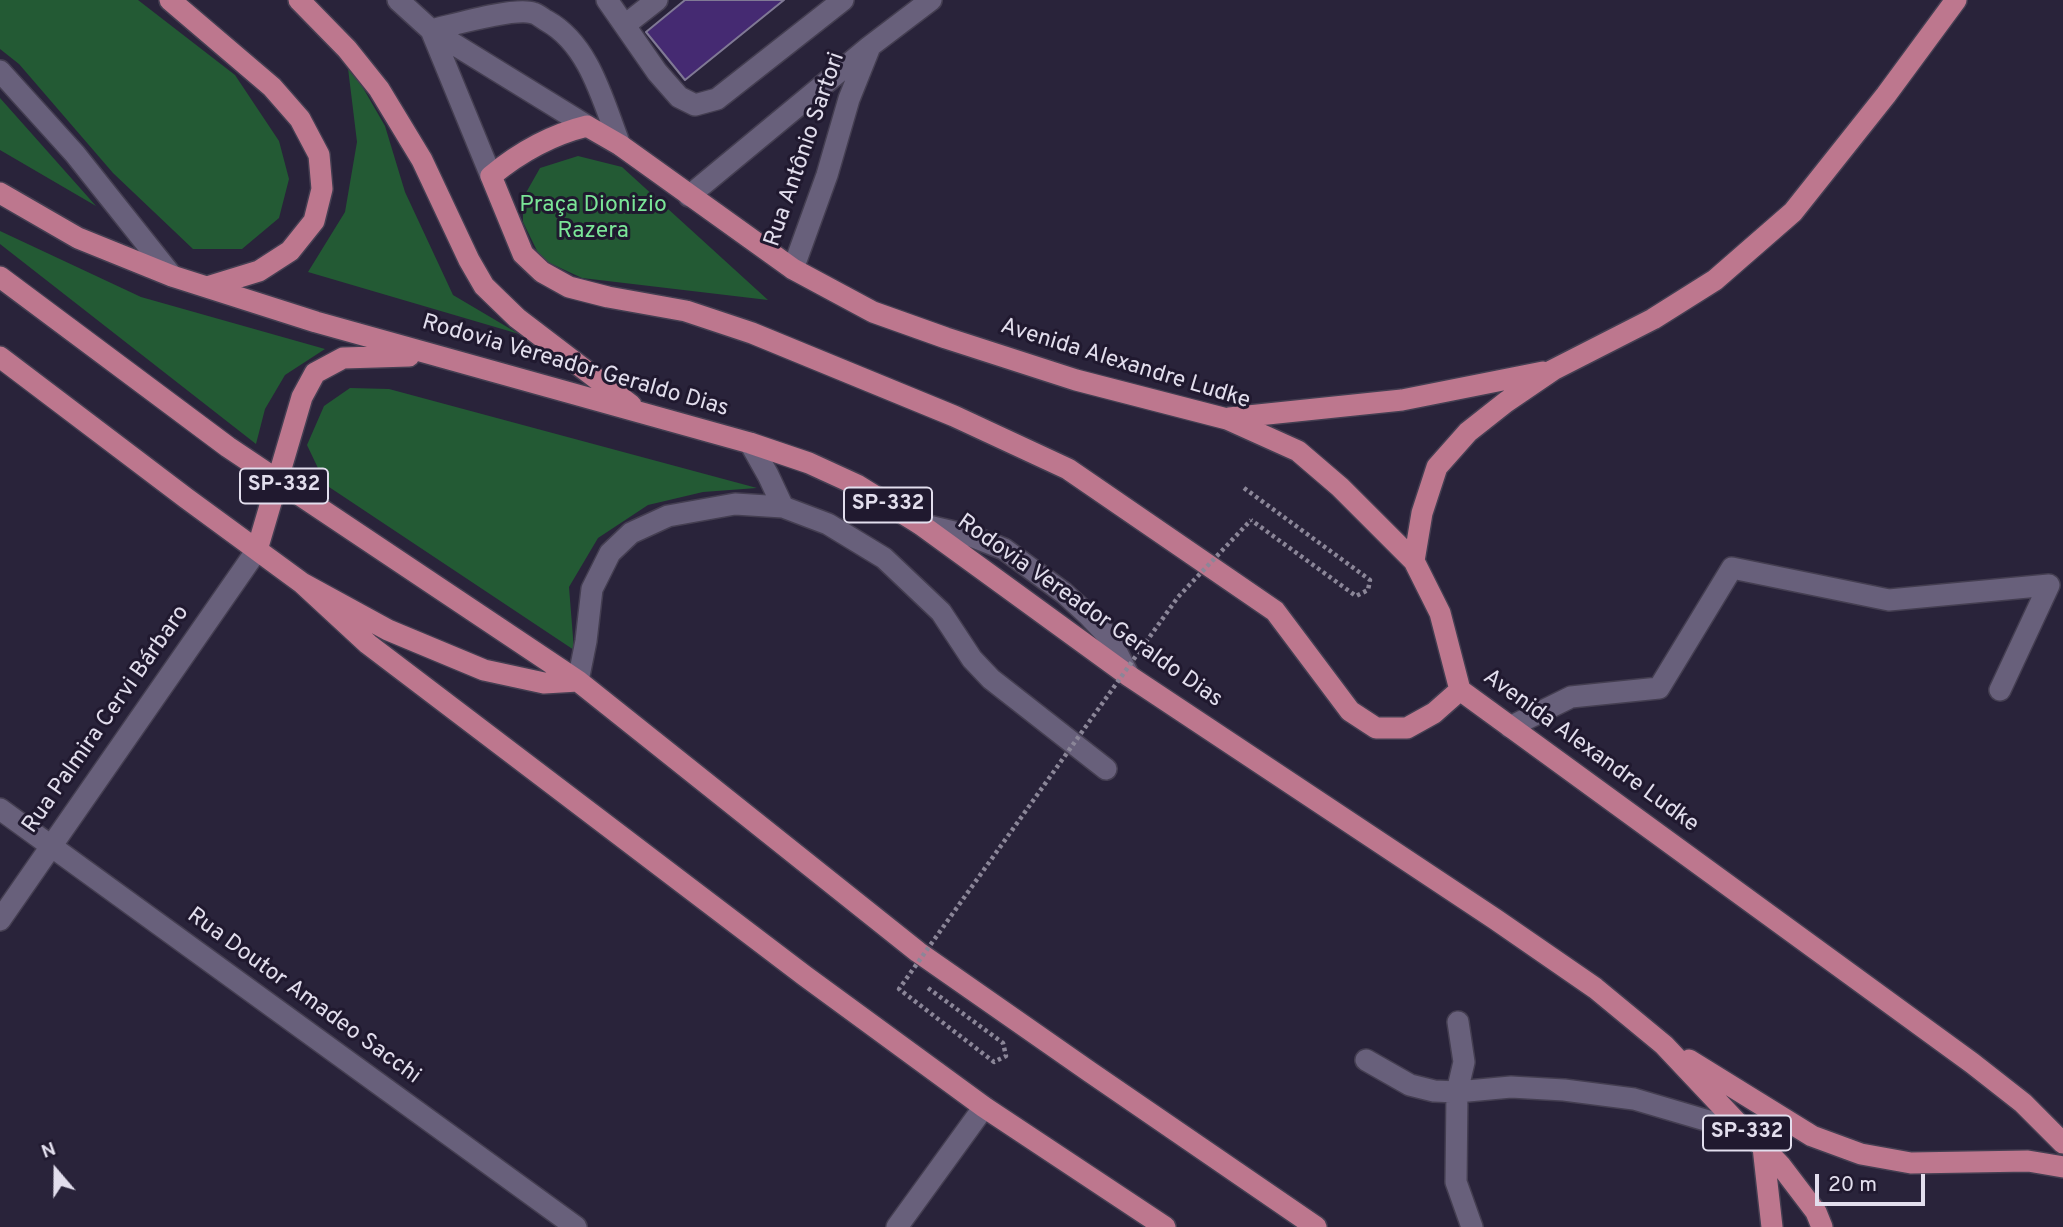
<!DOCTYPE html>
<html>
<head>
<meta charset="utf-8">
<style>
  body { margin:0 }
  #map { position:relative; width:2063px; height:1227px; overflow:hidden; background:#29233a; font-family:Overpass,sans-serif }
  canvas { display:block }
  .north { position:absolute; left:21px; top:1136px; width:70px; height:70px; -webkit-text-stroke:5px #20192f; paint-order:stroke; rotate:340deg; font-size:19px; font-weight:700; line-height:28px; text-align:center; color:#e2deed }
  .north::after { content:''; display:block; margin:auto; width:24px; height:32px; background:#e2deed; clip-path:polygon(50% 0,100% 100%,50% 72%,0 100%) }
  .scale { position:absolute; left:1815px; top:1174px; width:110px; height:32px; box-sizing:border-box; border:4px solid #e2deed; border-top:0; padding-left:9px; font-size:21px; line-height:24px; white-space:nowrap; color:#e2deed; -webkit-text-stroke:5px #20192f; paint-order:stroke }
</style>
</head>
<body>
<div id="map">
<canvas width="2063" height="1227"></canvas>
<div class="north">N</div>
<div class="scale">20 m</div>
</div>
<script>
const ctx = document.querySelector('canvas').getContext('2d');
ctx.lineJoin = 'round';
function paint(path, color) {
  ctx.fillStyle = color;
  ctx.fill(path, 'evenodd');
}
function strokePath(path, color, width, dash) {
  ctx.strokeStyle = color;
  ctx.lineWidth = width;
  ctx.lineCap = dash ? 'butt' : 'round';
  ctx.setLineDash(dash || []);
  ctx.stroke(path);
}
function drawText(font, color, halo, rows, align = 'center') {
  ctx.font = font + ' Overpass,sans-serif';
  ctx.lineWidth = 6;
  ctx.setLineDash([]);
  ctx.textBaseline = 'middle';
  ctx.strokeStyle = halo;
  ctx.fillStyle = color;
  for (const [text, x, y, turn = 0] of rows) {
    ctx.save();
    ctx.translate(x, y);
    ctx.rotate((+turn || 0) * Math.PI / 180);
    ctx.textAlign = isNaN(turn) ? turn : align;
    if (halo) ctx.strokeText(text, 0, 0);
    ctx.fillText(text, 0, 0);
    ctx.restore();
  }
}
paint(new Path2D(`
  M0,0H138L235,75L279,141L289,179L279,218L242,249H193L113,173L19,64L0,49Z
  M347,60L385,126L405,192L453,295L519,334L308,272L345,212L357,142Z
  M0,98L96,206L0,150Z
  M578,156L622,167L768,300L582,278L541,259L523,222V198L540,168Z
  M0,231L141,297L325,349L285,375L265,409L256,444L0,244Z
  M350,388L389,389L757,488L703,492L648,505L598,538L569,587L574,650L326,485L307,445L324,406Z`), '#235a34');
const building = new Path2D(`
  M685,0H784L685,80L646,32Z`);
paint(building, '#452a72');
strokePath(building, '#807995', 2);
const minor = new Path2D(`
  M398,0L431,30L587,126
  M607,0L657,72L679,97L695,105L717,99L843,0
  M625,25L657,0
  M431,30C453,25 514,7 533,13C538,14 543,19 547,21C590,45 603,102 620,145
  M431,30L491,176
  M0,71L75,154L172,276
  M689,196L869,47L931,0
  M793,269L827,175L849,99L869,49
  M750,443L768,475L783,507
  M920,524L971,536L1004,549L1064,593L1088,615L1109,637L1129,676
  M578,681L586,641L592,589L610,553L631,533L668,516L735,504L783,507L828,524L884,558L941,612L972,659L991,679L1106,769
  M2000,690L2049,585
  M1510,727L1571,697L1659,688L1732,568L1889,600L2049,585
  M0,809L576,1227
  M0,920L257,550
  M1458,1022L1464,1062L1457,1092L1456,1182L1472,1227
  M1366,1060L1410,1085L1434,1091L1457,1092L1511,1087L1564,1090L1634,1099L1746,1132
  M897,1227L984,1107`);
const major = new Path2D(`
  M170,0L272,87L300,119L319,155L322,189L314,221L290,251L259,271L207,287
  M299,0L347,49L379,89L422,160L469,260L484,286L517,318L631,405
  M0,193L78,238L172,276L316,322L750,443L809,463L857,485L920,524L1129,676L1495,919L1595,988L1664,1045L1746,1132L1763,1147L1781,1166L1816,1212L1822,1227
  M0,277L228,447L578,681L918,952L1090,1072L1316,1227
  M0,357L186,498L302,583L388,630L484,670L544,683L578,681
  M1229,418L1402,400L1543,372
  M257,550L302,397L315,373L343,358L409,356
  M1414,561L1422,513L1437,467L1468,432L1506,402L1553,370L1653,319L1715,280L1793,212L1886,95L1956,0
  M302,583L368,644L805,976L984,1107L1165,1227
  M1460,690L1434,713L1407,728H1376L1350,711L1275,611L1068,469L954,416L752,333L686,311L608,297L569,287L542,272L523,254L491,176C520,152 550,135 587,126L620,145L793,269L873,312L946,338L1076,380L1227,419L1298,451L1340,487L1414,561L1440,613L1460,690L1972,1063L2023,1103L2063,1143
  M1689,1060L1812,1136L1861,1154L1911,1163L2028,1161L2063,1167
  M1763,1147L1772,1227`);
strokePath(minor, '#443e51', 24);
strokePath(major, '#443e51', 24);
strokePath(new Path2D(`
  M1244,488L1370,580L1368,590L1356,596L1251,520`), '#8b8698', 4.5, [3.5, 3.5]);
strokePath(minor, '#68607b', 21);
strokePath(major, '#bd778e', 21);
strokePath(new Path2D(`
  M928,988L1003,1043L1006,1056L994,1062L899,989L1178,597L1251,520`), '#8b8698', 4.5, [3.5, 3.5]);
for (const [x, y, w] of [
  [284,486,88],
  [888,505,88],
  [1747,1133,88]
]) {
  const box = new Path2D();
  box.roundRect(x - w / 2, y - 17.5, w, 35, 5);
  ctx.fillStyle = '#20192f';
  ctx.fill(box);
  strokePath(box, '#e2deed', 2);
}
drawText('bold 21px', '#e2deed', null, [
  ["SP-332",284,486],
  ["SP-332",888,505],
  ["SP-332",1747,1133]
]);
drawText('23px', '#e2deed', '#20192f', [
  ["Rua Antônio Sartori",806,150,-71],
  ["Avenida Alexandre Ludke",1125,365,17],
  ["Rodovia Vereador Geraldo Dias",575,367,16],
  ["Rodovia Vereador Geraldo Dias",1089,612,35],
  ["Rua Palmira Cervi Bárbaro",107,720,-55],
  ["Avenida Alexandre Ludke",1590,752,36],
  ["Rua Doutor Amadeo Sacchi",303,997,36]
]);
drawText('23px', '#7ae597', '#20192f', [
  ["Praça Dionizio",593,206],
  ["Razera",593,232]
]);
</script>
</body>
</html>
